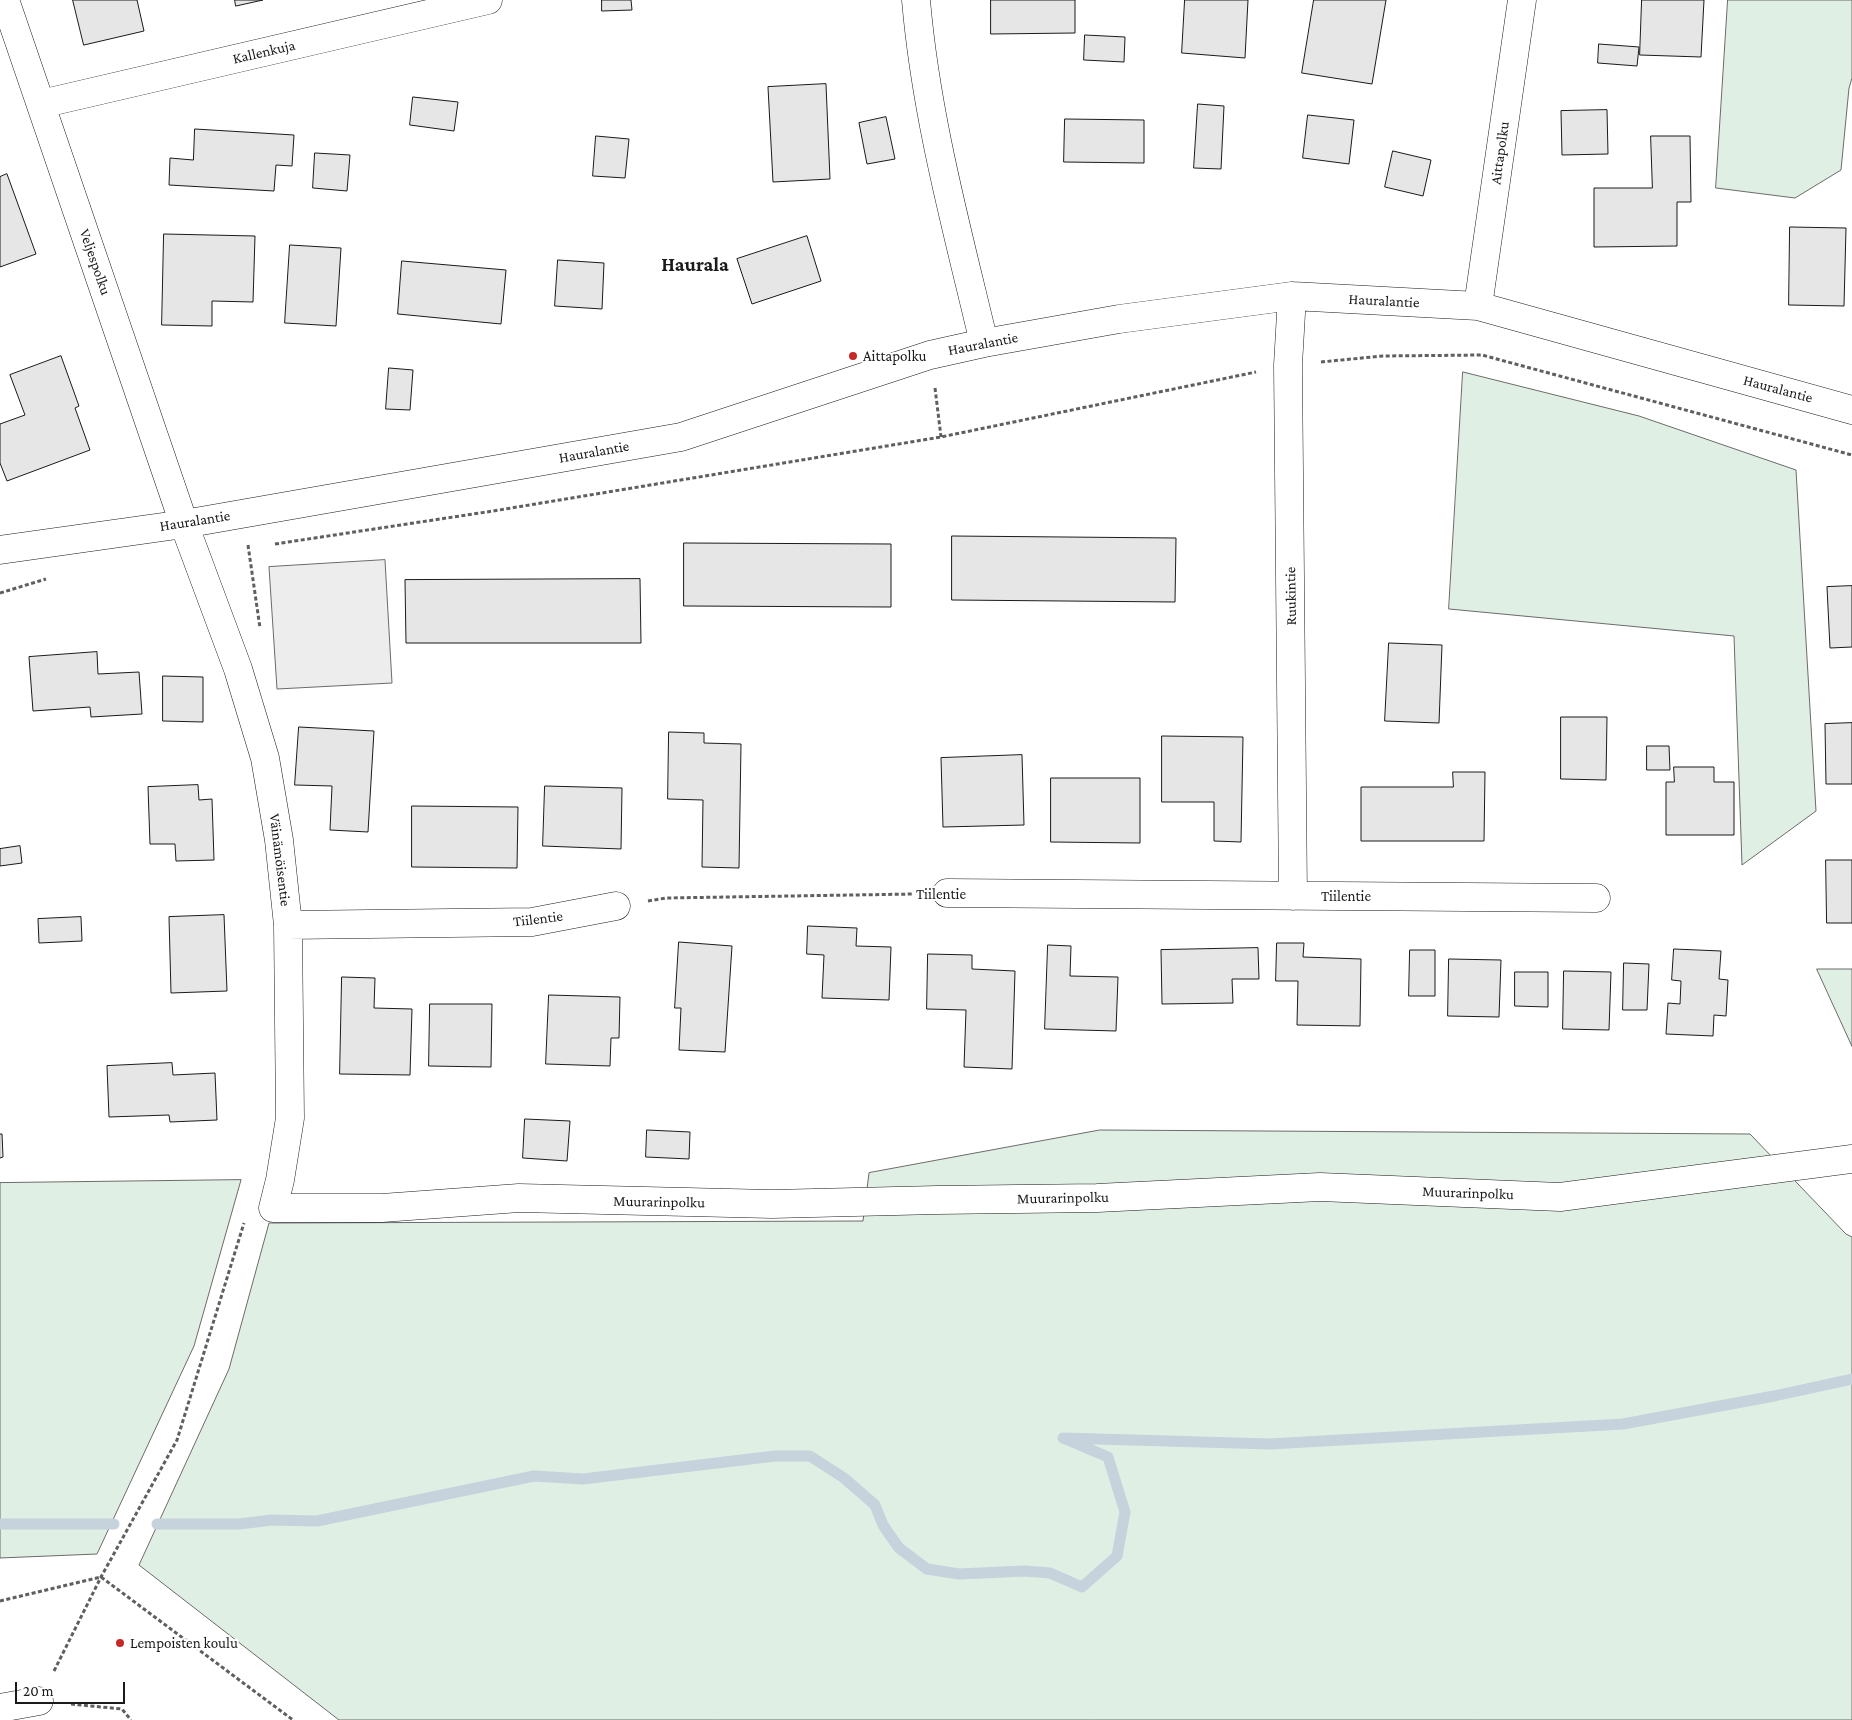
<!DOCTYPE html>
<html>
<head>
<meta charset="utf-8">
<style>
  body { margin:0 }
  #map { position:relative; width:1852px; height:1720px; overflow:hidden; background:#fff; font-family:"Crimson Pro",serif }
  canvas { display:block }
  .scale { position:absolute; left:15px; top:1682px; width:110px; height:22px; box-sizing:border-box; border:2px solid #1a1a1a; border-top:0; padding-left:6px; font-size:15px; line-height:18px; white-space:nowrap; color:#1a1a1a; -webkit-text-stroke:4px #fff; paint-order:stroke }
</style>
</head>
<body>
<div id="map">
<canvas width="1852" height="1720"></canvas>
<div class="scale">20 m</div>
</div>
<script>
const ctx = document.querySelector('canvas').getContext('2d');
ctx.lineJoin = 'round';
function paint(path, color) {
  ctx.fillStyle = color;
  ctx.fill(path, 'evenodd');
}
function strokePath(path, color, width, dash) {
  ctx.strokeStyle = color;
  ctx.lineWidth = width;
  ctx.lineCap = dash ? 'butt' : 'round';
  ctx.setLineDash(dash || []);
  ctx.stroke(path);
}
function drawText(font, color, halo, rows, align = 'center') {
  ctx.font = font + ' "Crimson Pro",serif';
  ctx.lineWidth = 4;
  ctx.setLineDash([]);
  ctx.textBaseline = 'middle';
  ctx.strokeStyle = halo;
  ctx.fillStyle = color;
  for (const [text, x, y, turn = 0] of rows) {
    ctx.save();
    ctx.translate(x, y);
    ctx.rotate((+turn || 0) * Math.PI / 180);
    ctx.textAlign = isNaN(turn) ? turn : align;
    if (halo) ctx.strokeText(text, 0, 0);
    ctx.fillText(text, 0, 0);
    ctx.restore();
  }
}
const green = new Path2D(`
  M1728,0H1852V78L1849,88L1841,170L1795,198L1716,188Z
  M1463,372L1639,416L1796,470L1816,811L1742,865L1734,636L1449,609Z
  M1817,969H1852V1046Z
  M1100,1130L1750,1134L1846,1234L1852,1237V1720H339L139,1565L229,1369L269,1223L863,1221L869,1173Z
  M241,1180L194,1346L97,1554L0,1558V1183Z`);
paint(green, '#e0efe3');
strokePath(green, '#6a6a6a', 1);
const parking = new Path2D(`
  M385,560L392,683L277,689L269,567Z`);
paint(parking, '#ededed');
strokePath(parking, '#6a6a6a', 1);
strokePath(new Path2D(`
  M0,1524H114
  M157,1524H239L272,1520L317,1521L534,1476L583,1479L775,1456H810L844,1478L875,1505L883,1525L899,1548L927,1569L959,1574L1025,1571L1050,1573L1082,1587L1117,1556L1125,1512L1108,1457L1063,1438L1270,1444L1623,1424L1774,1396L1852,1379`), '#c6d2dc', 11);
const building = new Path2D(`
  M73,0H137L144,31L84,45Z
  M235,0H263L236,6Z
  M602,0H631L632,10L602,11Z
  M991,0H1075V33L991,34Z
  M1185,0H1248L1245,58L1182,53Z
  M1314,0H1386L1372,84L1302,73Z
  M1642,0H1704L1701,57L1640,55Z
  M1085,35L1125,37L1124,62L1084,60Z
  M1599,44L1639,47L1637,66L1598,63Z
  M826,84L830,179L773,182L768,87Z
  M413,97L458,102L454,131L410,125Z
  M1198,104L1224,106L1221,169L1194,168Z
  M1607,110L1608,154L1562,155L1561,111Z
  M1308,115L1354,120L1349,164L1303,158Z
  M886,117L895,159L867,164L859,123Z
  M1065,119L1144,120V163L1064,162Z
  M195,129L294,135L292,166L276,165L274,191L169,185L170,158L193,160Z
  M596,136L629,139L625,178L593,176Z
  M1651,136H1690L1691,202H1677V246L1594,247V188H1652Z
  M1393,151L1431,160L1423,196L1385,187Z
  M315,153L350,155L347,191L313,188Z
  M7,174L36,254L0,267V177Z
  M1790,227L1846,228L1844,306L1789,305Z
  M164,234L255,236L253,302L212,301V326L162,325Z
  M807,236L821,281L752,304L737,259Z
  M290,245L341,248L336,326L285,323Z
  M558,260L604,263L602,309L555,306Z
  M402,261L506,270L501,324L398,314Z
  M61,356L79,406L75,408L90,450L7,481L0,463V424L25,415L10,375Z
  M389,368L413,370L410,410L386,409Z
  M952,536L1176,538L1175,602L952,600Z
  M684,543L891,544V607L684,606Z
  M640,579L641,643H406L405,580Z
  M1852,586V647L1830,648L1827,587Z
  M1389,643L1442,645L1439,723L1385,721Z
  M97,652L98,674L139,672L142,714L91,717L90,707L33,711L29,657Z
  M163,676L203,677V722L163,721Z
  M1561,717H1607L1606,780L1561,779Z
  M1852,723V784H1826L1825,724Z
  M299,727L374,731L368,832L330,830L332,786L295,785Z
  M669,732L704,733V743L741,744L739,868L702,867L703,800L668,799Z
  M1162,736L1243,737L1241,842L1214,841V802H1162Z
  M1647,746H1669L1670,770H1647Z
  M1022,755L1024,825L943,827L941,758Z
  M1674,767H1714V782H1734V835H1666V782H1674Z
  M1453,772H1485L1484,841H1361V787H1453Z
  M1051,778H1140V843L1051,842Z
  M198,785L199,800L212,799L214,860L176,861L175,844H150L148,787Z
  M545,786L622,788L621,849L543,846Z
  M412,806L518,807L517,868L412,867Z
  M20,846L22,863L0,866V849Z
  M1826,860H1852V923H1827Z
  M224,915L227,991L171,993L169,917Z
  M81,917L82,941L39,943L38,919Z
  M808,926L857,928L856,946L891,947L889,1000L822,998L824,955L807,954Z
  M679,942L732,946L725,1052L679,1050L681,1008H675Z
  M1277,943H1304L1303,957L1361,959L1360,1026L1297,1025L1298,981H1276Z
  M1048,945L1071,946L1070,976L1118,977L1116,1031L1045,1029Z
  M1258,948L1259,979H1232L1233,1003L1162,1004L1161,950Z
  M1674,949L1721,951L1719,979L1728,980L1726,1016L1714,1015L1713,1036L1666,1034L1668,1003L1680,1004L1681,981L1672,980Z
  M1410,950H1435V996H1409Z
  M928,954L972,955V969L1015,971L1012,1069L964,1067L966,1010L927,1009Z
  M1449,959L1501,960L1499,1017L1448,1016Z
  M1624,963L1649,964L1647,1010H1623Z
  M1564,971L1611,972L1609,1030L1563,1029Z
  M1515,972H1548V1007L1515,1006Z
  M342,977L375,978L374,1008L412,1009L410,1075L340,1074Z
  M549,995L620,997L619,1038H611L610,1066L546,1064Z
  M430,1004H492L491,1067L429,1066Z
  M172,1063L173,1075L215,1073L217,1120L170,1122L169,1115L109,1117L107,1066Z
  M525,1119L570,1121L567,1161L523,1158Z
  M647,1130L690,1132L689,1159L646,1157Z
  M0,1134H2L3,1157L0,1158Z`);
paint(building, '#e6e6e6');
strokePath(building, '#1a1a1a', 1);
const minor = new Path2D(`
  M5,0L184,524L238,669L265,758L279,840L288,925L290,1118L280,1180L273,1208H382L519,1198L772,1204L937,1200L1097,1198L1320,1187L1560,1197L1852,1159
  M916,0C926,117 957,229 984,343
  M41,104L488,0
  M1292,296L1288,365L1293,896
  M1478,306L1522,0
  M0,550L184,524L681,437L930,355L984,343L1119,319L1292,296L1478,306L1852,410
  M947,893L1596,898
  M288,925L532,922L616,906
  M0,1708L39,1701`);
strokePath(minor, '#1a1a1a', 29);
strokePath(new Path2D(`
  M1321,362L1383,356L1482,355L1852,455
  M935,388L941,437
  M275,544L493,511L941,437L1256,372
  M248,545L260,628
  M0,593L46,579
  M648,901L666,898L914,894
  M0,1601L101,1577L293,1720
  M54,1671L101,1577L177,1440L244,1223
  M71,1704L122,1709L131,1720`), '#5f5f5f', 3, [4, 2.5]);
strokePath(minor, '#fff', 28);
for (const [x, y, r, color] of [
  [853,356,5,"#c62828"],
  [120,1643,5,"#c62828"]
]) {
  const dot = new Path2D();
  dot.arc(x, y, r, 0, 2 * Math.PI);
  ctx.fillStyle = color;
  ctx.fill(dot);
  strokePath(dot, '#fff', 2);
}
drawText('15px', '#1a1a1a', '#fff', [
  ["Kallenkuja",264,52,-13],
  ["Aittapolku",1500,153,-82],
  ["Veljespolku",95,262,71],
  ["Hauralantie",1384,301,3],
  ["Hauralantie",983,344,-11],
  ["Hauralantie",1778,389,15],
  ["Hauralantie",594,452,-10],
  ["Hauralantie",195,521,-9],
  ["Ruukintie",1291,596,-91],
  ["Väinämöisentie",280,860,83],
  ["Tiilentie",941,894],
  ["Tiilentie",1346,896],
  ["Tiilentie",538,919,-7],
  ["Muurarinpolku",1468,1193,2],
  ["Muurarinpolku",1063,1198,-1],
  ["Muurarinpolku",659,1202,1]
]);
drawText('15px', '#1a1a1a', '#fff', [
  ["Aittapolku",863,356],
  ["Lempoisten koulu",130,1643]
], 'left');
drawText('bold 20px', '#1a1a1a', '#fff', [
  ["Haurala",695,265]
]);
</script>
</body>
</html>
